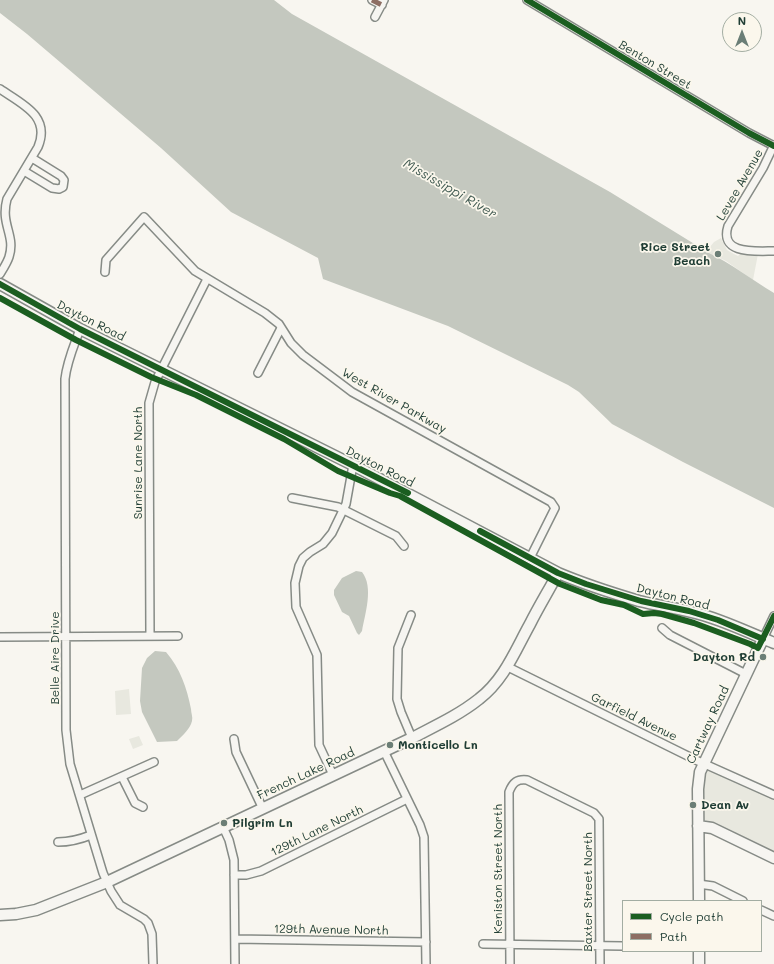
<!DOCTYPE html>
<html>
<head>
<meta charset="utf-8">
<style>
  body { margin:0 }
  #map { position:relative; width:774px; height:964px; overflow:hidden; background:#f8f6f0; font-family:Mali,sans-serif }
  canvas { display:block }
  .legend { position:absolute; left:622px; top:900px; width:140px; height:52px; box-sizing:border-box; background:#fbf7ec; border:1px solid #a3ada2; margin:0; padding:5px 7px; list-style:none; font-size:12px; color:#1f3d34 }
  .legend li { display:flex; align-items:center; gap:8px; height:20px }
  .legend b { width:20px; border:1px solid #a3ada2 }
  .north { position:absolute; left:722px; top:12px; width:40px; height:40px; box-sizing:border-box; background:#fbf7ec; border:1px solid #a3ada2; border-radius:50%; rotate:0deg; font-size:11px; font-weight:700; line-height:16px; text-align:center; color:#1f3d34 }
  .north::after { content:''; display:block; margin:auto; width:14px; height:18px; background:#6b7e76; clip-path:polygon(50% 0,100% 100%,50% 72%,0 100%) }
</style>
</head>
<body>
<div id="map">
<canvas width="774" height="964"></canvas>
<ul class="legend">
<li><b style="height:5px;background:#1b5e20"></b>Cycle path</li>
<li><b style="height:5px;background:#8d6e63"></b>Path</li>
</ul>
<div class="north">N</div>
</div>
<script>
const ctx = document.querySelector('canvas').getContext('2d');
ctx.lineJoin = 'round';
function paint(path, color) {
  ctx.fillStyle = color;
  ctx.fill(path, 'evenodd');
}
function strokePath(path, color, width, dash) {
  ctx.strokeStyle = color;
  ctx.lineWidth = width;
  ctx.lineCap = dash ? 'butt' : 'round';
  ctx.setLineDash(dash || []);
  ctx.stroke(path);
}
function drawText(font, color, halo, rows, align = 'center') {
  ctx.font = font + ' Mali,sans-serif';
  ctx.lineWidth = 3.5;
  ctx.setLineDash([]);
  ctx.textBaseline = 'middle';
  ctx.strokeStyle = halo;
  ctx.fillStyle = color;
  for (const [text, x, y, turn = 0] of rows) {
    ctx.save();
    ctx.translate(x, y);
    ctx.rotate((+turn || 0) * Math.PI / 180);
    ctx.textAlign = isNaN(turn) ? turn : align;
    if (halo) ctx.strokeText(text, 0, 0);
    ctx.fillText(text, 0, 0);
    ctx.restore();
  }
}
paint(new Path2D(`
  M721,238L727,250L734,254L738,256L740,254H758L753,280L726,261L707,252L709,248L714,242Z
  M129,689L131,714L116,715L115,691Z
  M139,736L143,745L133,749L129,739Z
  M708,769H712L774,799V853L703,820L702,817L703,783L705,771Z`), '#e8e8df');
paint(new Path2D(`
  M0,0H274L292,14L610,192L709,253C732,264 752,280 774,293V508L683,462L612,424L579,392L568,385L448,326L323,279L318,258L231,212L161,148L27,34L0,13Z
  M356,571L362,572C374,587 365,614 362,631L359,635L357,633L349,616L342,612L334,595V590L342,578Z
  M155,651L166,652C180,668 187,688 191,709C191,713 193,717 192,721C190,729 183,735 177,741L157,742L142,712L140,701L142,668L147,658Z`), '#c4c8bf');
const street = new Path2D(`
  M372,0L382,5
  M527,0L749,133L774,146
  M375,17L384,0
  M0,89C22,104 51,116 38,147L7,199C0,225 16,235 9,257C7,263 3,269 0,274
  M774,145L763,168L728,226C719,255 756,251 774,251
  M24,171L52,188L59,189L63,187L64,180L61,176L32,158
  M105,272L106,260L144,217L195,271L265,313L279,324L291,343L303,355L352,392L551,502L555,508L530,558
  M80,329C74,346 67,361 65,379L66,730L70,764L103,873L111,891L120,905L144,919L148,923L152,934L153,964
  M258,373L281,328
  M292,498L338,507L396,536L404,546
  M411,615L398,648L397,699L401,712L412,738
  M662,628L670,635L746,674
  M150,636L149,403L155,382L207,279
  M0,637L178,636
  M763,639L774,616
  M508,667L698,761L774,795
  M234,739L236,752L263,809
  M384,751L420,825L424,837L426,964
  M333,775L319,745L317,655L296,607L295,583L299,566L303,558L310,552L323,544L332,533L346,504L353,465
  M122,777L135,803L143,807
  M80,795L154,762
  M223,827L229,840L234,860L235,964
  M58,842C69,842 81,839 91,835
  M234,875H246L261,871L407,799
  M698,884L713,886L743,901
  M761,910L774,916
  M235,939L426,942
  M483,944L623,946
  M510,964L509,792C513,782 517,779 527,780L594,813L599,819L600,964`);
const secondary = new Path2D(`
  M0,284L80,329L353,465L558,573C584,584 612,593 639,601C660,606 682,609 703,615C727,622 750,633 774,643
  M698,826L712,828L774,858
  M699,901L698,789L700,772L763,639
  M0,915L16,914L36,910L107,882L412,738C435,726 459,715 479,699C504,680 515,651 530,624C539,606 549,590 558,573
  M699,951V964`);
strokePath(street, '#868b86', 10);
strokePath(secondary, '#868b86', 13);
strokePath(street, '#f6f5f1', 7);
strokePath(secondary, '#f6f5f1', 10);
strokePath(new Path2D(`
  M372,0L382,5`), '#8d6e63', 5, [10, 5]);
strokePath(new Path2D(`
  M527,0L749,133L774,146
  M0,284L80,329L408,493
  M0,298L76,340L151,377L196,395L284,439L338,471L390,493L400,496L560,584L601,600L624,605L643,614L654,613L662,614L694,623L750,644L758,648L774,616
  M480,531L558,573L586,584L641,601L689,611L718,620L763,639`), '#1b5e20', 6);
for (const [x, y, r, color] of [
  [718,254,4,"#6b7e76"],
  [763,657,4,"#6b7e76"],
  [390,745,4,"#6b7e76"],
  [693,805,4,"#6b7e76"],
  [224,823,4,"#6b7e76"]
]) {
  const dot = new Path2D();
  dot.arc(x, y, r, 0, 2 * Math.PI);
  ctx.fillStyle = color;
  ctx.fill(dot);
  strokePath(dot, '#fbf7ec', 1.5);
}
drawText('12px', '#1f3d34', '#fbf7ec', [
  ["Benton Street",655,65,31],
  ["Levee Avenue",740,185,-60],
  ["Dayton Road",91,321,27],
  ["West River Parkway",394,401,30],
  ["Sunrise Lane North",138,463,-90],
  ["Dayton Road",380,467,27],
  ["Dayton Road",673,597,14],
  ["Belle Aire Drive",55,658,-90],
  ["Garfield Avenue",634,717,26],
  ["Cartway Road",708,725,-65],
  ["French Lake Road",306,774,-25],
  ["129th Lane North",317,831,-26],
  ["Keniston Street North",498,869,-90],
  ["Baxter Street North",588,892,-90],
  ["129th Avenue North",331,930,1]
]);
drawText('bold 12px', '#1f3d34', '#fbf7ec', [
  ["Rice Street",710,247,"right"],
  ["Beach",710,261,"right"],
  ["Dayton Rd",755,657,"right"],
  ["Monticello Ln",398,745],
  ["Dean Av",701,805],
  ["Pilgrim Ln",232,823]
], 'left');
drawText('italic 13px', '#425b52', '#fbf7ec', [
  ["Mississippi River",450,189,30]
]);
</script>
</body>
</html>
